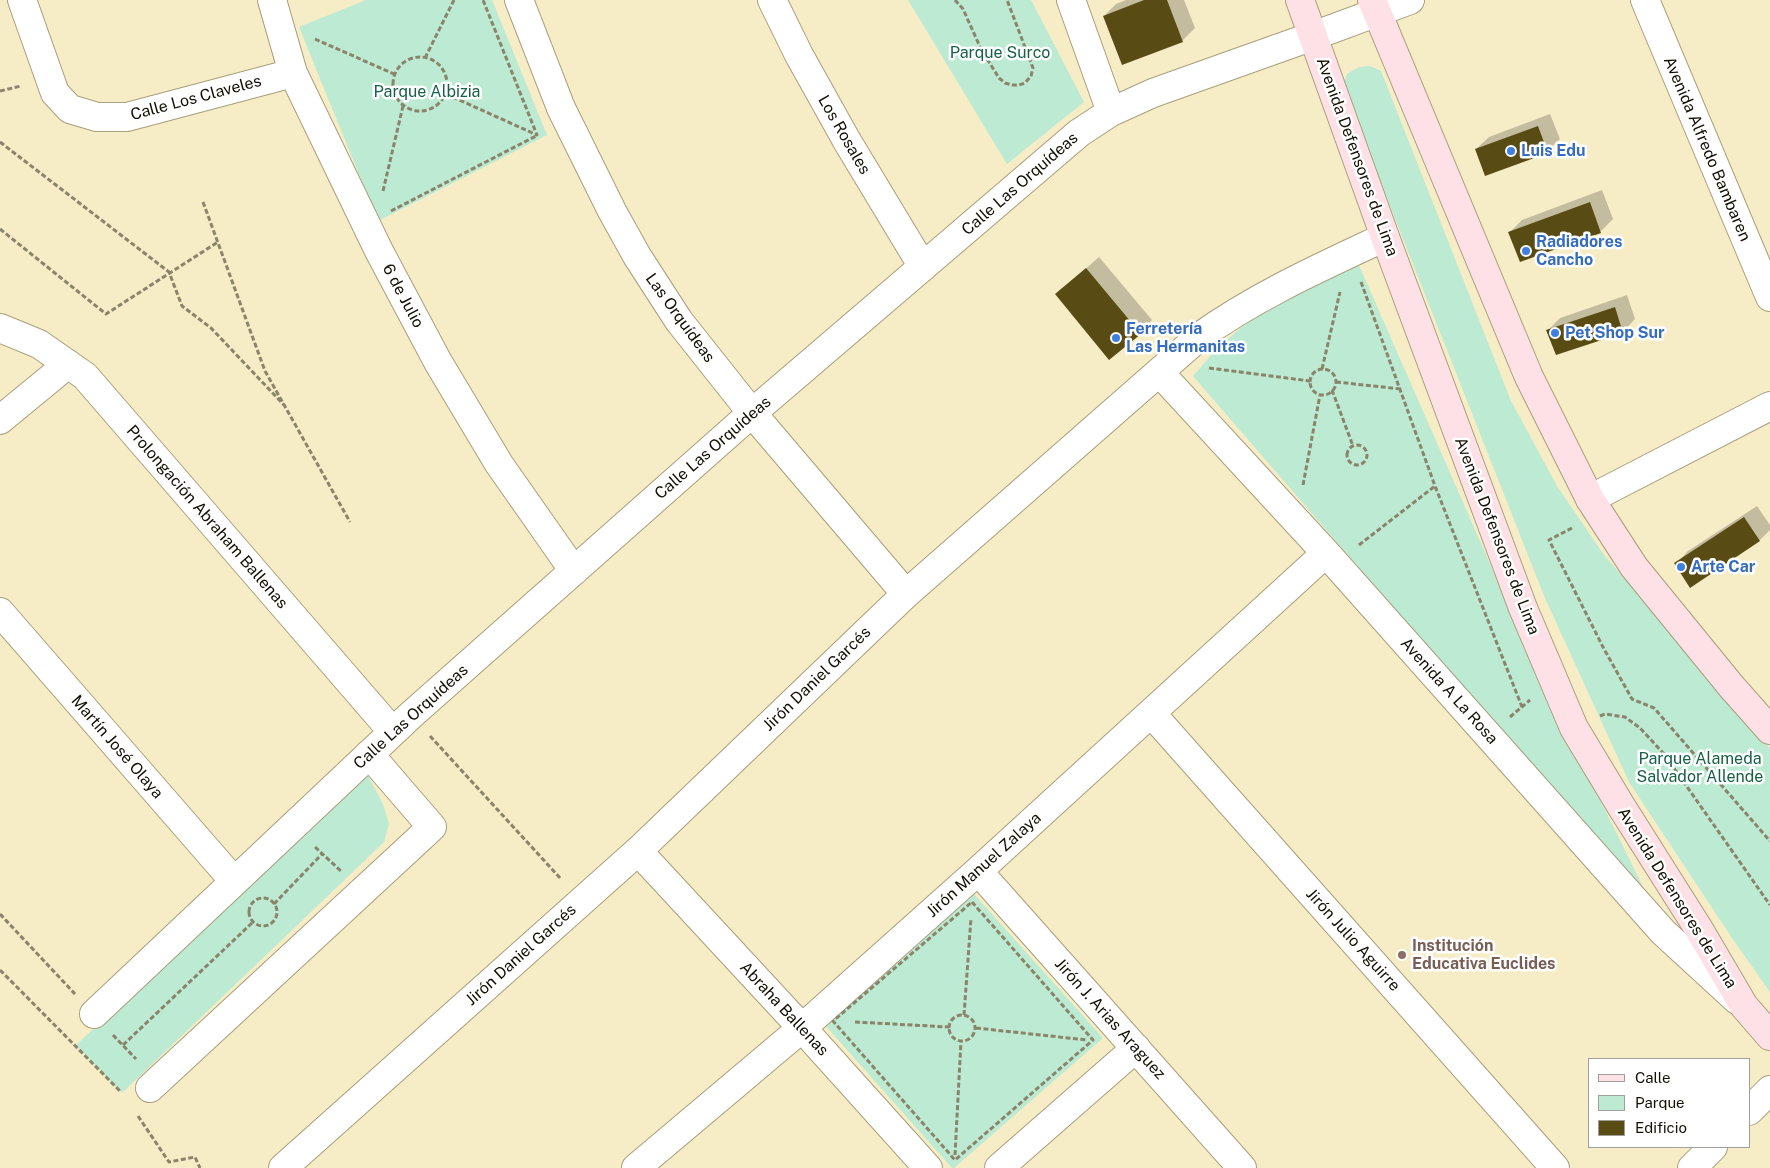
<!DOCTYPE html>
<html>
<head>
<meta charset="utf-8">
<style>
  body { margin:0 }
  #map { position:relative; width:1770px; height:1168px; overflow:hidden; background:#f6ecc6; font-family:"Public Sans",sans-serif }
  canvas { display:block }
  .legend { position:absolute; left:1588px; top:1058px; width:162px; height:90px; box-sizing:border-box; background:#fff; border:1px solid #a09f9a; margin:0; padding:6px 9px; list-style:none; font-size:15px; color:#120f03 }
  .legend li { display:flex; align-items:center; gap:10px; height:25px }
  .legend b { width:25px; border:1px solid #a09f9a }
</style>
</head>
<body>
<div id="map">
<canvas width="1770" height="1168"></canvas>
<ul class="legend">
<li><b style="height:6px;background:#fde1e7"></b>Calle</li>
<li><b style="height:14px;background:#bcead3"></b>Parque</li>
<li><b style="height:14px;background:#594b14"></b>Edificio</li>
</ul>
</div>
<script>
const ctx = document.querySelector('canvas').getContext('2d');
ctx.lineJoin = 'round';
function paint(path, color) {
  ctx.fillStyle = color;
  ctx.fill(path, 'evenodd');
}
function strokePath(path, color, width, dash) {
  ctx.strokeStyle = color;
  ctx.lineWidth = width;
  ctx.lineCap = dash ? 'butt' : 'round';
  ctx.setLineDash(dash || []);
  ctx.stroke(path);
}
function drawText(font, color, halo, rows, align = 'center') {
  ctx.font = font + ' "Public Sans",sans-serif';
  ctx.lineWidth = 5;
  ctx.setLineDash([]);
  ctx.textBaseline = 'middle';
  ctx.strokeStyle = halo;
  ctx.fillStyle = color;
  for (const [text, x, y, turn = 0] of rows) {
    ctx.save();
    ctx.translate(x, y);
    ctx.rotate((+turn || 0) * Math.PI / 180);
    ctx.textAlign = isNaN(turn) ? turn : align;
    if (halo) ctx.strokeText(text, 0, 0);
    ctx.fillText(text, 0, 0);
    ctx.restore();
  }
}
paint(new Path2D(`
  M366,0H492L547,135L378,221L299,27Z
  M908,0H1031L1084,102L1007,164Z
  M1370,66L1381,71L1511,401L1557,486L1604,555L1770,748V992L1732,938L1629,782L1545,598L1343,87L1347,74L1359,67Z
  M1358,263L1541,680L1643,887L1640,890L1637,889L1193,376L1213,353L1237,331L1262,312Z
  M367,774L383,804L389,824L384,842L122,1093L76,1045Z
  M973,893L1103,1038L954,1168H952L824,1024Z`), '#bcead3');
paint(new Path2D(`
  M1126,0H1184L1195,28L1183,40L1123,64L1104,16L1116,4Z
  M1550,114L1560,139L1547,151L1476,149L1489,137Z
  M1602,190L1613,219L1601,231L1521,261L1510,232L1522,220Z
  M1099,257L1152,320L1140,333L1057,294Z
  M1627,295L1635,319L1623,332L1548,330L1560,318Z
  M1757,506L1770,525V530L1760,540L1691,586L1676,564L1688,551Z`), '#0003');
paint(new Path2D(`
  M1144,0H1167L1183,42L1122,65L1103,16Z
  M1538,126L1548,153L1485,176L1475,149Z
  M1590,202L1601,233L1520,262L1508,232Z
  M1086,268L1141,334L1109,360L1055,294Z
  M1615,307L1623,333L1556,355L1546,330Z
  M1744,517L1760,541L1690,588L1674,563Z`), '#594b14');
const street = new Path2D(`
  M22,0L55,93L70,109L97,117H127L293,73
  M272,0L293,73L379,251L438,362L499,464L574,571
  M519,0L561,108L612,211L637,256L679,321L752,413L906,594
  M772,0L799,55L847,141L923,267
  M1071,0L1111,112
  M1645,0L1770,297
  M0,328L39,344L85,376L393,732
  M1159,372L1326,553L1663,932L1737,1000
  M0,420L68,364
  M1590,499L1770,406
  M0,612L234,881
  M1151,713L1555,1168
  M638,851L802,1028L928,1168
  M978,871L1242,1168
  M94,1014L411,715L752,413L1079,133L1111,112L1153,93L1313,36L1410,0
  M150,1088L432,827L369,754
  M1749,1111L1770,1090
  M283,1168L638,851L906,594L1199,337C1256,296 1321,267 1385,237
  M636,1168L802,1028L978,871L1326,553
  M999,1168L1136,1048
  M1692,1168L1713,1147`);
const secondary = new Path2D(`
  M1300,0L1385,237L1523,608L1574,728L1621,806L1700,931L1744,1006L1770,1036
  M1372,0L1529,377L1590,499L1634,567L1731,686L1770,730`);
strokePath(street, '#a89f7c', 30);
strokePath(secondary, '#a89f7c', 30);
strokePath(new Path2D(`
  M955,0L963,9L981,49L999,78L1005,83L1012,85H1019L1025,83L1031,76L1033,68L1007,0
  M315,39L394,74
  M393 84a27 27 0 1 1 54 0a27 27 0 1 1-54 0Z
  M425,58L454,0
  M0,91L21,86
  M446,94L537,135L483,0
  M0,142L169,272L182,306L211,328L285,406
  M383,191L403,106
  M203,202L265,371L350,522
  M391,211L536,136
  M0,229L106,314L218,242
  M1361,282L1435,486L1522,707
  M1209,368L1310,381
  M1322,369L1340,292
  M1310 382a13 13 0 1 1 26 0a13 13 0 1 1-26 0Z
  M1336,382L1401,389
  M1332,390L1353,446
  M1347 455a10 10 0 1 1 20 0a10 10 0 1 1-20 0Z
  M1303,485L1320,395
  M1572,528L1549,540L1604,649L1632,699L1654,708L1770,841
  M1359,545L1435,486
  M1600,716L1605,714L1625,717L1640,728L1664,754L1770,905
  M1510,717L1530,700
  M430,736L561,879
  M315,847L342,872
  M249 912a14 14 0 1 1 28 0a14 14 0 1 1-28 0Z
  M972,902L1093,1040L955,1160L833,1021Z
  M274,904L322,854
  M0,914L75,994
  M0,970L120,1091
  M964,1015L971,918
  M949 1028a13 13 0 1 1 26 0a13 13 0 1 1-26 0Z
  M855,1022L949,1027
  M976,1028L1087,1040
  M113,1035L136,1059
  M123,1045L253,922
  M138,1116L169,1162L195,1157L200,1168
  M955,1155L961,1041`), '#8a846a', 3, [5, 2.5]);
strokePath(street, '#fff', 28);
strokePath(secondary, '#fde1e7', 28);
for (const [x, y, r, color] of [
  [1511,151,5,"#3f7fe0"],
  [1526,251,5,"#3f7fe0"],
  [1555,333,5,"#3f7fe0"],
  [1116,338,5,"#3f7fe0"],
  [1681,567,5,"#3f7fe0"],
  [1402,955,5,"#8d6e63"]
]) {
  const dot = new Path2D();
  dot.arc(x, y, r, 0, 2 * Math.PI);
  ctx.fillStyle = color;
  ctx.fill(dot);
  strokePath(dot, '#fff', 2);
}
drawText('16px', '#176045', '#fff', [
  ["Parque Surco",1000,53],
  ["Parque Albizia",427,92],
  ["Parque Alameda",1700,759],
  ["Salvador Allende",1700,777]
]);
drawText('16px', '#120f03', '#fff', [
  ["Calle Los Claveles",196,98,-15],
  ["Los Rosales",844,135,60],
  ["Avenida Alfredo Bambaren",1707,149,67],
  ["Avenida Defensores de Lima",1357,157,70],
  ["Calle Las Orquídeas",1020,184,-41],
  ["6 de Julio",403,296,62],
  ["Las Orquídeas",680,318,54],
  ["Calle Las Orquídeas",713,448,-41],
  ["Prolongación Abraham Ballenas",207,517,49],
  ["Avenida Defensores de Lima",1497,536,69],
  ["Jirón Daniel Garcés",817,679,-44],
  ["Avenida A La Rosa",1449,691,48],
  ["Calle Las Orquídeas",411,717,-42],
  ["Martín José Olaya",117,747,49],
  ["Jirón Manuel Zalaya",984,865,-42],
  ["Avenida Defensores de Lima",1677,898,58],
  ["Jirón Julio Aguirre",1353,940,48],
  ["Jirón Daniel Garcés",521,955,-42],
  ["Abraha Ballenas",784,1009,47],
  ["Jirón J. Arias Araguez",1110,1019,48]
]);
drawText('bold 16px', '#366cbe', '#fff', [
  ["Luis Edu",1521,151],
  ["Radiadores",1536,242],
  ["Cancho",1536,260],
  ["Ferretería",1126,329],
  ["Las Hermanitas",1126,347],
  ["Pet Shop Sur",1565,333],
  ["Arte Car",1691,567]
], 'left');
drawText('bold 16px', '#785e54', '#fff', [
  ["Institución",1412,946],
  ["Educativa Euclides",1412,964]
], 'left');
</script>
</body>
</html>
